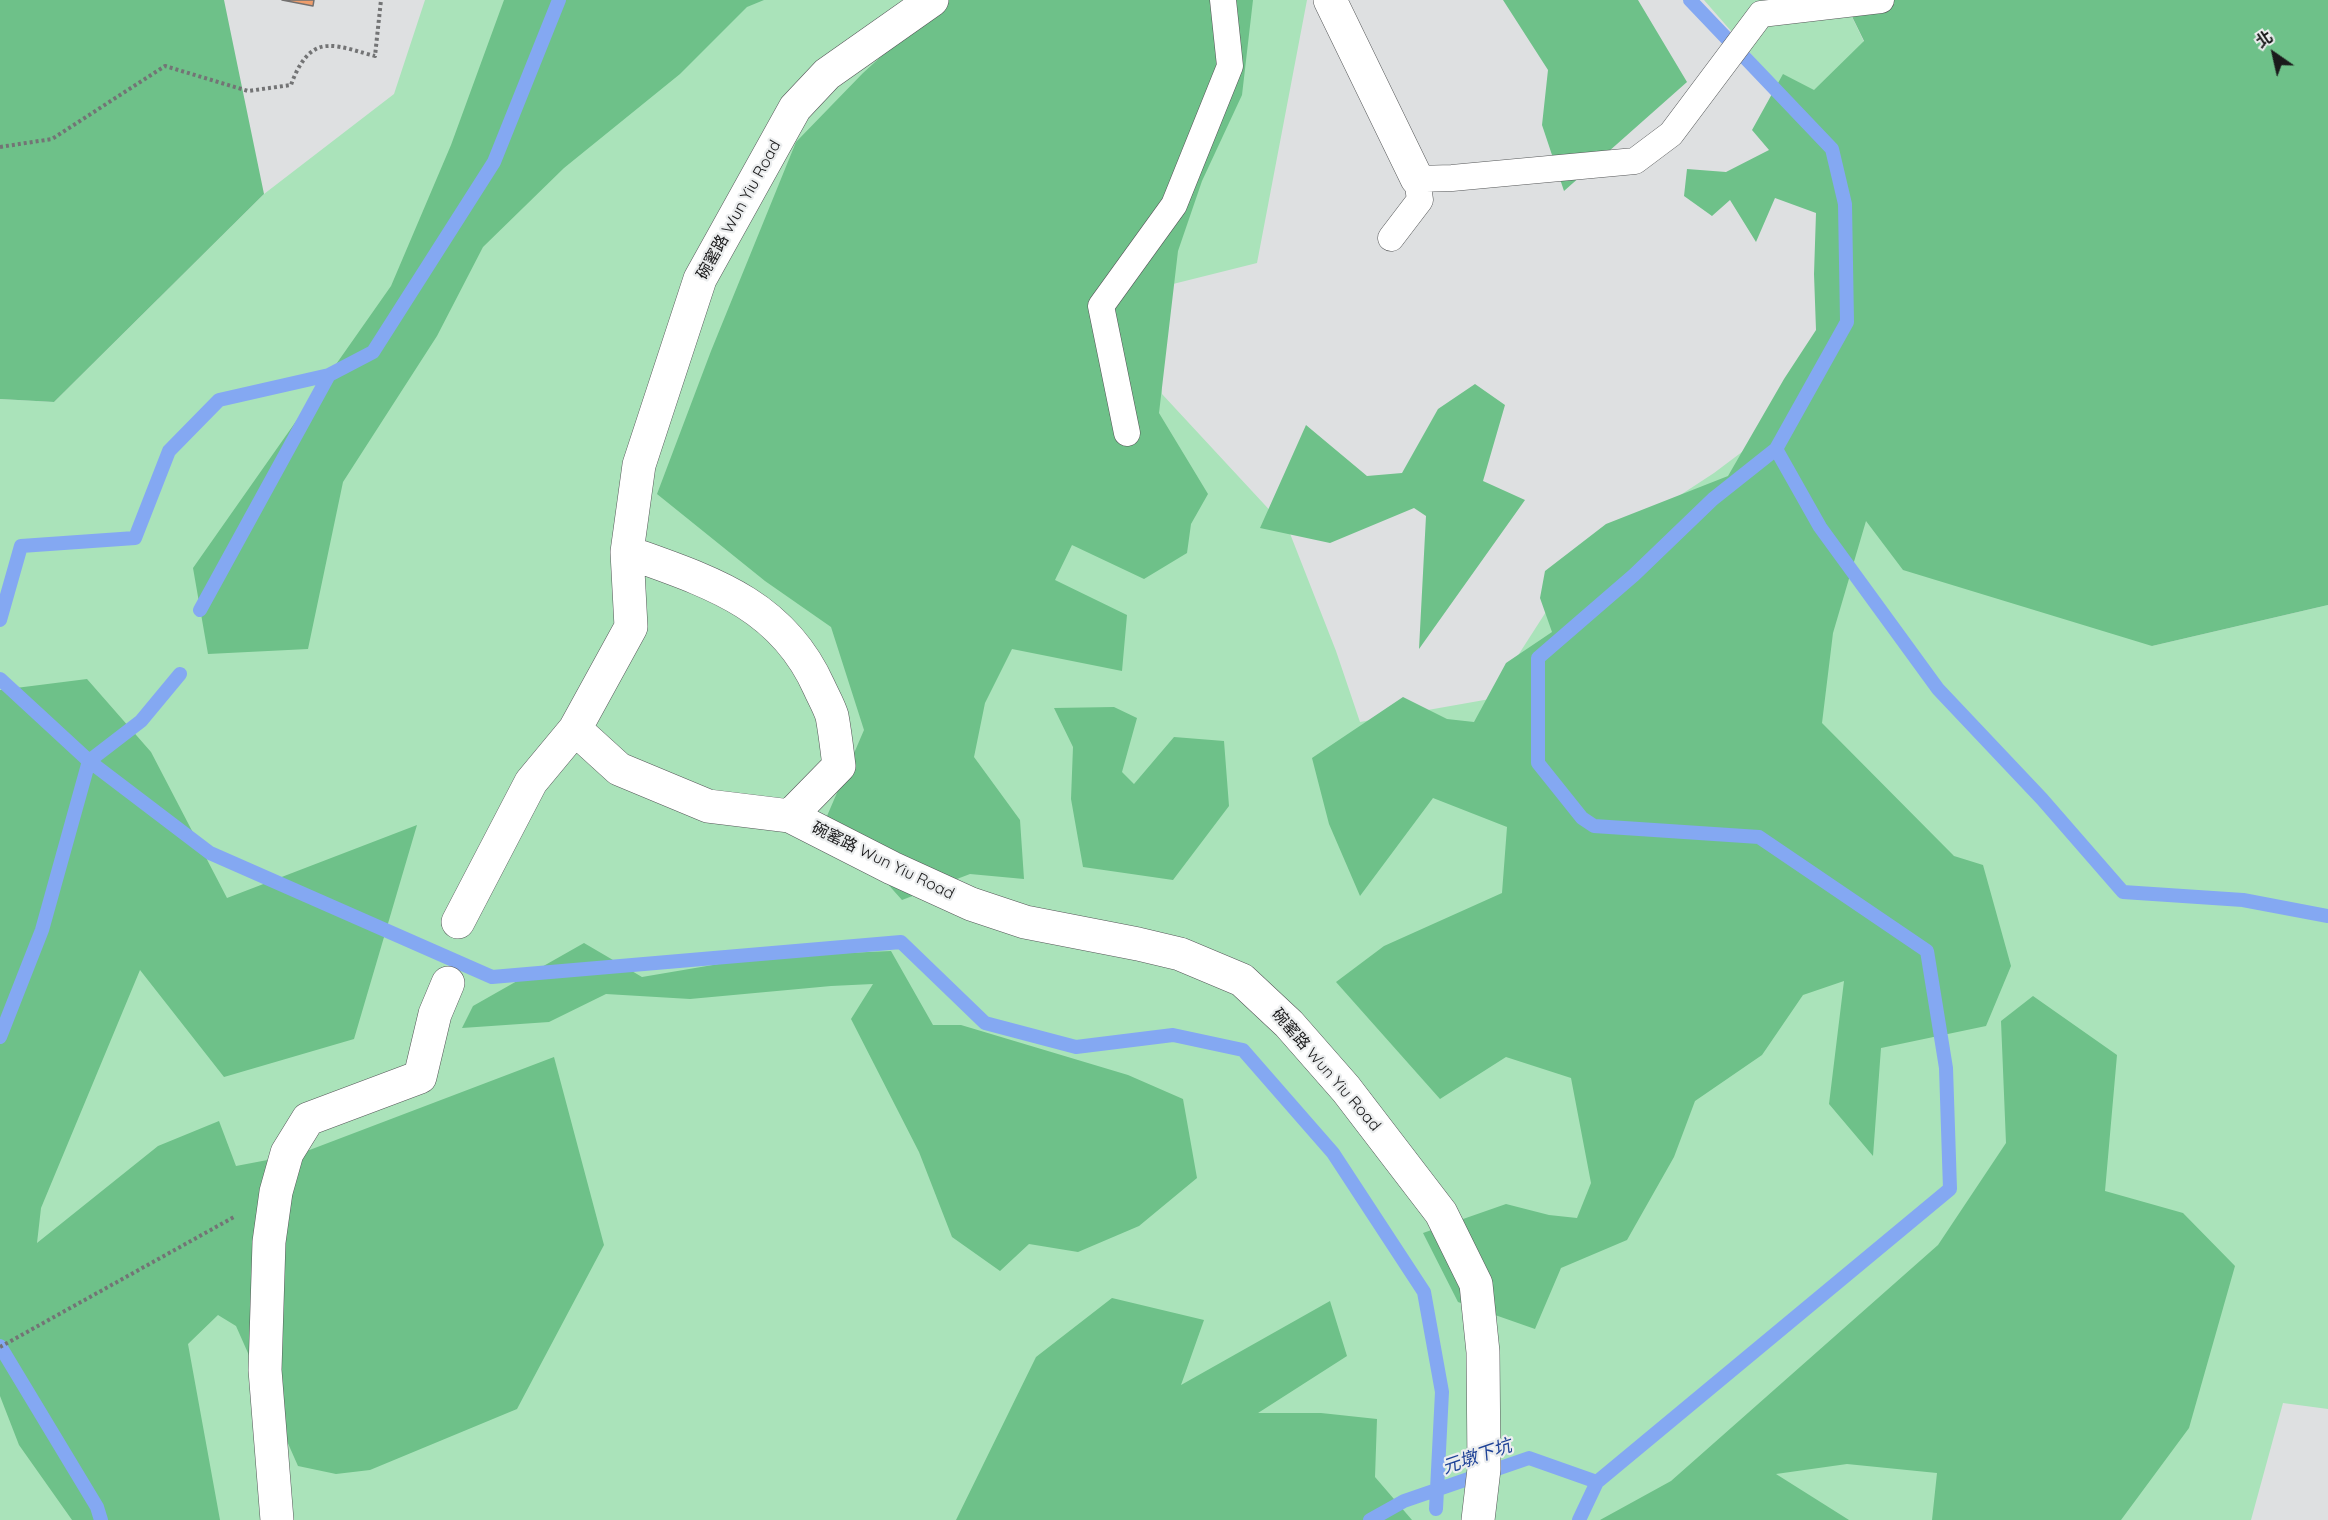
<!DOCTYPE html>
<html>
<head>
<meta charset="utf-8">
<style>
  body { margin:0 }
  #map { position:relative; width:2328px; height:1520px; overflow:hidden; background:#dee0e1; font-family:Quicksand,"Noto Sans TC",sans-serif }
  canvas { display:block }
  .north { position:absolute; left:2244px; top:24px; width:60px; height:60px; -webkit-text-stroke:4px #ebedee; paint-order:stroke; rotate:326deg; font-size:16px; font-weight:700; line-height:24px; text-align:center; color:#1a1a1b }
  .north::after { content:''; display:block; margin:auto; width:21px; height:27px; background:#1a1a1b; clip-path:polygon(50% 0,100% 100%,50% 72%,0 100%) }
</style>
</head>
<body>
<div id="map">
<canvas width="2328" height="1520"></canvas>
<div class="north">北</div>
</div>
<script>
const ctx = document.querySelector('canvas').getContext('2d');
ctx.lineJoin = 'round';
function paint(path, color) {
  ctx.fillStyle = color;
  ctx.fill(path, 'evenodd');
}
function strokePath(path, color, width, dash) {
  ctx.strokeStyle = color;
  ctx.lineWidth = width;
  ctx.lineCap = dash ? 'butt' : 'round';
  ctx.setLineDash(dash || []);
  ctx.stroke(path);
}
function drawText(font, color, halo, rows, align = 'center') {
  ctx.font = font + ' Quicksand,"Noto Sans TC",sans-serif';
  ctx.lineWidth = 4.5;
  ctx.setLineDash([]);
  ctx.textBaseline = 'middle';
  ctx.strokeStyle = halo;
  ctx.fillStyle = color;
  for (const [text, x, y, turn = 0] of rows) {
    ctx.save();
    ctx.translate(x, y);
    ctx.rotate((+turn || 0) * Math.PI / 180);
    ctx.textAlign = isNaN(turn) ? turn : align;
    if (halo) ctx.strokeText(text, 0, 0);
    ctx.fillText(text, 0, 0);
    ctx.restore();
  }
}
paint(new Path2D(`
  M425,0H1307L1257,263L1153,289L1162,394L1289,531L1336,651L1360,722L1490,699L1578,562L1714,473L1831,385L1877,252L1779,86L1704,0H1844L2152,646L2328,605V1409L2283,1403L2251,1520H0V399L54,402L264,194L394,94Z`), '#aae3ba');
paint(new Path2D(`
  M0,0H224L264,194L54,402L0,399Z
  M504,0H764L747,7L680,74L564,168L483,247L437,336L343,482L308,649L208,654L193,568L391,286L451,145Z
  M943,0H1253L1242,95L1202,181L1178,251L1159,413L1208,494L1191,524L1187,553L1144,579L1072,545L1055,580L1127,615L1122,671L1012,649L985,703L974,757L1020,820L1024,879L970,874L902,900L827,816L864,730L831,627L765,581L657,494L711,351L796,142L863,73Z
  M1503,0H1638L1687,82L1564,191L1542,125L1548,70Z
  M1844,0H2328V605L2152,646L1903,570L1866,521L1833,633L1822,723L1954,856L1983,865L2011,966L1986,1026L1881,1048L1873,1156L1829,1104L1844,981L1803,995L1762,1055L1695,1101L1674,1157L1627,1240L1561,1268L1535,1329L1458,1302L1423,1233L1506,1204L1549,1215L1577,1218L1591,1183L1571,1078L1506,1057L1440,1099L1336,982L1384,946L1502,893L1507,827L1433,798L1360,896L1329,824L1312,758L1403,697L1447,719L1474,722L1506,663L1552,632L1540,598L1545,571L1606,524L1728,476L1784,379L1816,330L1814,274L1816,213L1775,198L1756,242L1730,200L1712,216L1684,196L1687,169L1726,172L1769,150L1752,130L1783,74L1814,90L1864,41Z
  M1475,384L1505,405L1483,481L1525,500L1419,649L1426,516L1414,508L1330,543L1260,528L1306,425L1367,476L1402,473L1438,409Z
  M87,679L151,752L227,898L417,825L354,1039L224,1077L140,970L41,1208L37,1243L158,1146L219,1121L236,1166L299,1154L554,1057L604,1245L517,1409L370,1470L336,1474L298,1466L236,1326L218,1315L188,1344L220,1520H72L19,1445L0,1396V690Z
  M1114,707L1137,718L1122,772L1134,784L1174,737L1224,741L1229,806L1173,880L1083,867L1071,799L1073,747L1054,708Z
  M584,943L642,977L760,957L891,951L933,1025H961L1128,1075L1183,1099L1197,1178L1139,1226L1078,1252L1029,1244L1000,1271L952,1237L919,1152L851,1019L873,984L831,986L690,999L606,994L549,1022L462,1028L473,1006Z
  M2033,996L2117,1055L2105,1191L2183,1213L2235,1266L2189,1428L2121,1520H1932L1937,1473L1847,1464L1776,1474L1849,1520H1600L1671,1481L1938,1245L2006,1143L2001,1021Z
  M1112,1298L1204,1320L1181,1385L1330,1301L1347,1356L1258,1413H1321L1377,1419L1375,1477L1412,1520H956L1036,1357Z`), '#6ec189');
strokePath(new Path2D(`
  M1776,449L1820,527L1938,689L2042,799L2123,892L2243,900L2328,916
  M200,610L329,375L373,352L494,162L559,0
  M0,620L21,546L135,538L169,451L219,400L329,375
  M0,679L89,761L210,853L492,977L901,942L985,1023L1076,1047L1173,1035L1243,1050L1333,1153L1424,1292L1442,1392L1436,1509
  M0,1037L42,930L89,761L141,721L180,674
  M0,1346L97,1507L101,1520
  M1370,1520L1404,1501L1529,1458L1597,1482
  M1579,1520L1597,1482L1950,1189L1946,1068L1927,951L1759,837L1594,826L1582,818L1538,763V658L1634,575L1713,499L1776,449L1847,322L1845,204L1832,149L1690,0`), '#84a8f2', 14);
const building = new Path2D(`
  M282,0H314L313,6Z`);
paint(building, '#ee9e6d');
strokePath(building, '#737170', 1.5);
const lane = new Path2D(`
  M1391,238L1420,200L1417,179L1452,178L1635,161L1671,134L1761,14L1881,0
  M1127,433L1101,306L1174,205L1230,66L1223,0`);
const street = new Path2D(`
  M932,0L827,74L795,108L700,279L639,465L627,552L631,627L575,729L619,769L708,806L790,816L892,868L971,904L1025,922L1138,944L1180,954L1242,980L1289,1024L1346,1089L1441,1213L1476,1284L1483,1352L1484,1469L1478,1520
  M1330,0L1417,179
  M627,552C707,581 781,602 819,687C823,696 829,706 832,716C835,732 837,750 839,766L790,816
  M458,922L531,782L575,729
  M277,1520L265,1370L269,1242L276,1192L287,1153L308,1119L420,1077L435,1014L448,983`);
strokePath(lane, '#555758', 27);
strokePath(street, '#555758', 34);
strokePath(new Path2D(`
  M0,147L52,139L165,66L248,91L291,85C297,68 308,46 328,46C341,45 362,53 375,56L381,0
  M0,1347L234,1217`), '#737475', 4, [3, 3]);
strokePath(lane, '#fff', 26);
strokePath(street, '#fff', 33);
drawText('16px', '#1a1a1b', '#ebedee', [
  ["碗窰路 Wun Yiu Road",739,210,-61],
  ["碗窰路 Wun Yiu Road",883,861,26],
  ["碗窰路 Wun Yiu Road",1326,1070,49]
]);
drawText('italic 18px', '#1e4297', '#ebedee', [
  ["元墩下坑",1477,1457,-19]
]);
</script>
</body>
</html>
